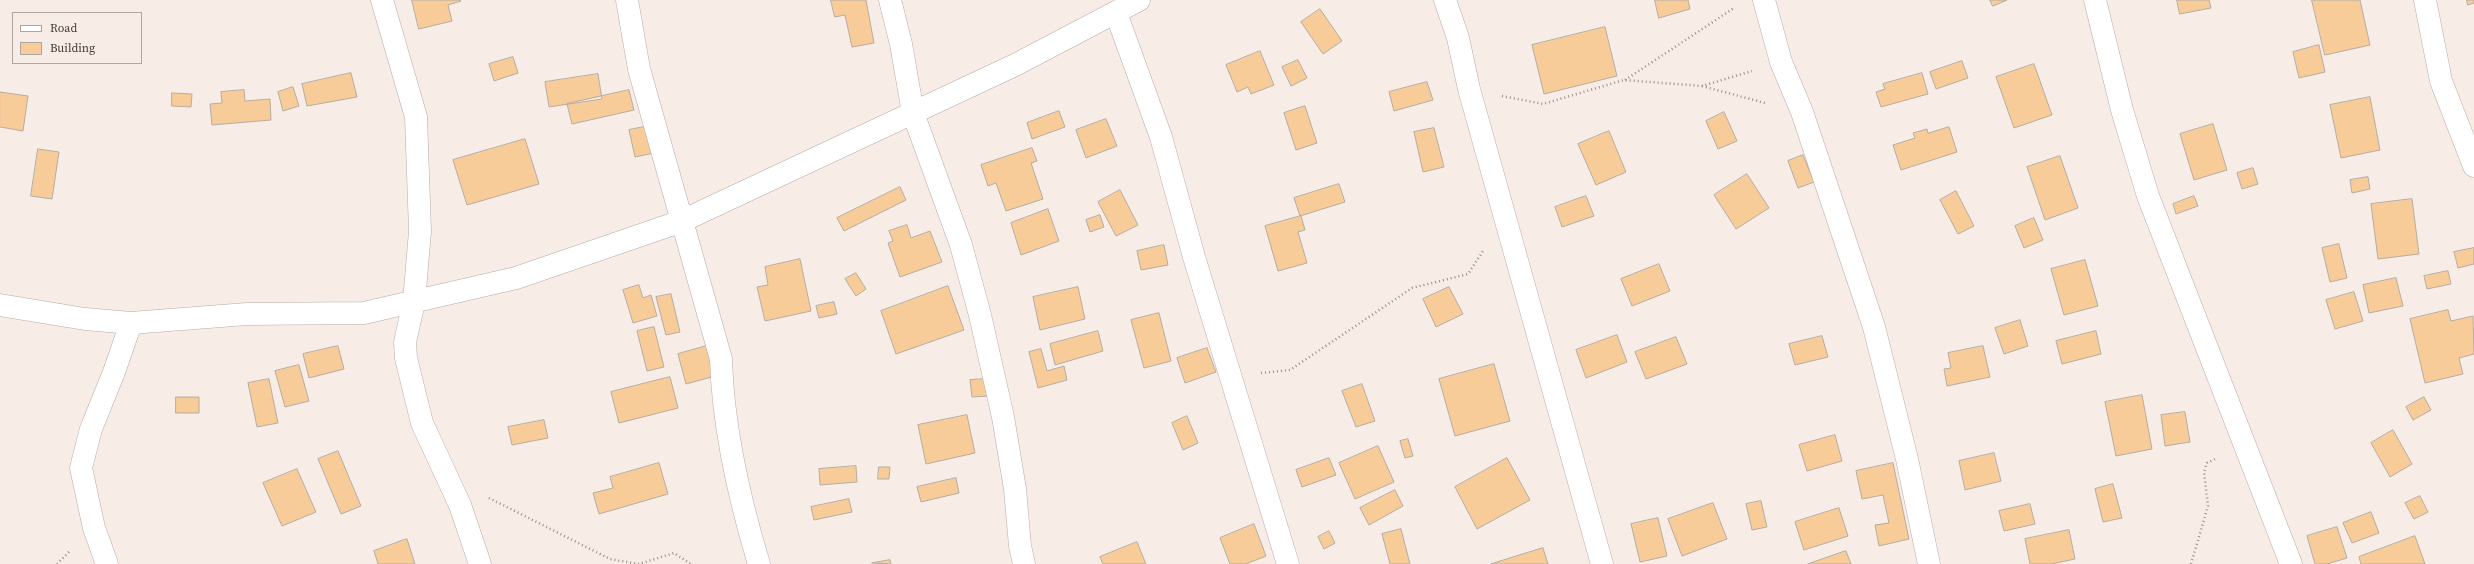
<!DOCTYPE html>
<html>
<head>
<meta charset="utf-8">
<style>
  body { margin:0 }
  #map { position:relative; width:2474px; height:564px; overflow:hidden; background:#f8ede6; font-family:"Source Serif 4",serif }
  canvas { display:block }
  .legend { position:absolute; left:12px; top:12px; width:130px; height:52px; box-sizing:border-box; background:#f8ede6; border:1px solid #aea6a1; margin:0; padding:5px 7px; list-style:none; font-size:12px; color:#403c39 }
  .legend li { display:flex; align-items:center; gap:8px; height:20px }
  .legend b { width:20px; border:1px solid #aea6a1 }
</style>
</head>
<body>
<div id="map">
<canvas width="2474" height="564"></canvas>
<ul class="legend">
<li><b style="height:5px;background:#fff"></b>Road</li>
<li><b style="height:11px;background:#f8cc98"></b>Building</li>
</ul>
</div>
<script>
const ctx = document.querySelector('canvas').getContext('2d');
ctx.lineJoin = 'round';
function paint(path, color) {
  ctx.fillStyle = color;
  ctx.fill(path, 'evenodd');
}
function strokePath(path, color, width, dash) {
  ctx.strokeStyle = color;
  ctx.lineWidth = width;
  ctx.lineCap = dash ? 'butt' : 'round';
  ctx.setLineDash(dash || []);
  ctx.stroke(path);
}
const building = new Path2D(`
  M412,0H460L461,1L448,5L452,21L419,29Z
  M831,0H866L874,43L852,47L845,15L835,17Z
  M1655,0H1688L1690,9L1659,18Z
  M1990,0H2007L1993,6Z
  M2177,0H2209L2211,8L2180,14Z
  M2312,0H2360L2370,45L2325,55Z
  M2467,0H2474V3L2468,5Z
  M1320,9L1342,41L1323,54L1301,22Z
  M1605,27L1617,76L1544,94L1532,45Z
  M2319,45L2325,72L2299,78L2293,52Z
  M1260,51L1274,85L1251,94L1248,87L1237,92L1226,65Z
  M513,57L518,73L494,81L489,64Z
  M1298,60L1307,78L1291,86L1282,67Z
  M1962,61L1968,78L1936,89L1930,72Z
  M2034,64L2052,115L2014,128L1996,77Z
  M351,73L357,97L307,106L302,84Z
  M1922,73L1928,94L1881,107L1876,92L1885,89L1883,84Z
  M598,74L602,99L549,107L545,82Z
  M1427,82L1433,100L1394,111L1389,92Z
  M293,87L299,106L283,111L278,92Z
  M244,90L245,101L270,99L271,120L212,125L210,104L222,103L221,92Z
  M629,90L634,110L572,124L567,104Z
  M0,92L28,96L23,131L0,127Z
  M172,93L192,94L191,107L172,106Z
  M2370,97L2380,150L2341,158L2330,105Z
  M1305,106L1317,143L1296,150L1284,113Z
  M1059,111L1065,127L1032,139L1027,123Z
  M1724,112L1737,141L1718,149L1706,121Z
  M1106,119L1117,146L1086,158L1076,130Z
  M2213,124L2227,170L2194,180L2180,134Z
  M649,126L654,153L635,157L629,130Z
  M1949,127L1957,152L1901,170L1893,145L1915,138L1913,133L1927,129L1928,133Z
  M1434,128L1444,167L1423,172L1414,132Z
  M1609,131L1626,172L1596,185L1578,144Z
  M525,139L539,184L467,205L453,160Z
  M1032,148L1037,161L1031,163L1043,199L1006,211L996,183L988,186L981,165Z
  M38,149L59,152L52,199L31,196Z
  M1803,155L1814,182L1798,188L1788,161Z
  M2060,156L2078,208L2045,220L2027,167Z
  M2253,168L2258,184L2242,189L2237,173Z
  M1747,174L1769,208L1736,229L1714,195Z
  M2368,177L2370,189L2352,193L2350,180Z
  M1339,184L1345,202L1300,216L1294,198Z
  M900,187L906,200L844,231L837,218Z
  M1120,190L1138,225L1116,236L1098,202Z
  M1956,191L1974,226L1958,234L1940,200Z
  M1586,196L1594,216L1562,227L1555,207Z
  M2194,196L2198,206L2176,214L2173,204Z
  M2412,199L2419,254L2378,259L2371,204Z
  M1048,209L1059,241L1021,255L1011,223Z
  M1100,215L1104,227L1090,232L1086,220Z
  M1301,216L1305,230L1298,232L1307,263L1278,271L1265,226Z
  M2034,218L2043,240L2024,248L2015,226Z
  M907,225L911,238L930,231L942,262L900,277L888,243L893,241L889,231Z
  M2339,244L2347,278L2330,282L2322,248Z
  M1164,245L1168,265L1141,270L1137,251Z
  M2474,248V264L2458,268L2454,252Z
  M800,259L811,311L765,321L757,287L768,285L765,267Z
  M2085,260L2098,306L2064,315L2051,269Z
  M1659,264L1670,291L1632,306L1621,279Z
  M2448,271L2451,284L2427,289L2424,276Z
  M856,273L866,289L856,296L845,279Z
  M2396,278L2403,306L2369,313L2363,285Z
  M639,285L643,298L651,295L657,316L633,323L623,290Z
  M948,286L964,330L896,354L881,311Z
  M1078,287L1085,319L1040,330L1033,297Z
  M1449,287L1463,314L1436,327L1423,299Z
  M2354,292L2363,321L2335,329L2326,300Z
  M671,294L680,332L666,335L656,297Z
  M834,302L837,314L819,318L816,306Z
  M2448,310L2451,321L2473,316L2474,354L2459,358L2463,374L2425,383L2410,319Z
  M1159,313L1171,361L1144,368L1131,320Z
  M2020,320L2028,346L2004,354L1995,328Z
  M654,327L664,367L647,371L637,331Z
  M1098,331L1103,351L1055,365L1050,344Z
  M2096,331L2101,354L2062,364L2056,341Z
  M1617,335L1627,362L1586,378L1576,350Z
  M1822,336L1828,357L1795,365L1789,344Z
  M1676,337L1687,364L1646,379L1635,352Z
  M710,345L719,375L686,384L678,354Z
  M338,346L344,369L309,378L303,354Z
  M1983,346L1990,377L1947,386L1944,369L1951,368L1948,353Z
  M1207,348L1216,372L1185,383L1177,358Z
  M1041,349L1047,371L1064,366L1067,380L1038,388L1029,352Z
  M1494,364L1510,421L1455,436L1439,379Z
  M299,365L309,401L285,407L275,371Z
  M670,377L678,408L619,423L611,392Z
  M269,379L278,423L257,427L248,383Z
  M986,379L988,396L972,397L970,380Z
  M1362,384L1375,421L1356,427L1342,391Z
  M2142,395L2152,449L2116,456L2105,402Z
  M176,397H199V413H176Z
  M2424,397L2431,410L2413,420L2406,407Z
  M2185,412L2190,442L2165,446L2161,415Z
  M967,415L975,453L926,464L918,425Z
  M1187,416L1198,443L1183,450L1172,423Z
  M544,420L548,438L512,445L508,427Z
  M2393,430L2412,464L2390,477L2371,443Z
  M1835,435L1842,461L1807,471L1799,445Z
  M1408,439L1413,456L1405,458L1400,441Z
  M1378,446L1394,482L1355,499L1339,463Z
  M338,451L361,506L341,514L318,459Z
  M1994,453L2001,481L1965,490L1959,461Z
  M1329,458L1336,475L1302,487L1296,470Z
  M1507,458L1530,500L1477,529L1455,487Z
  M659,463L668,494L599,514L593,493L613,488L610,477Z
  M1893,463L1909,539L1879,546L1875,525L1889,523L1883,495L1862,499L1856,471Z
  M856,466L857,482L820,485L819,469Z
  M879,467H890L889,479H878Z
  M297,469L316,512L282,526L263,483Z
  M956,478L959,493L921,502L917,487Z
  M2113,484L2122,518L2103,522L2095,489Z
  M1395,490L1403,506L1369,525L1360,508Z
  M2420,496L2428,512L2414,519L2405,503Z
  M849,499L852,512L814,520L811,507Z
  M1761,501L1767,527L1752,530L1746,504Z
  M1713,503L1727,539L1682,556L1668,519Z
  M2030,504L2035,524L2004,531L1999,511Z
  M1839,508L1848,536L1804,550L1795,522Z
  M2371,512L2379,533L2352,543L2343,523Z
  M1658,518L1667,556L1640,562L1631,524Z
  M1254,524L1266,556L1246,564H1230L1220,538Z
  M2337,527L2347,558L2327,564H2315L2307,536Z
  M1401,529L1410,564H1390L1382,534Z
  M2069,530L2075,559L2051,564H2030L2025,539Z
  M1329,531L1335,543L1324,549L1318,537Z
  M2415,536L2425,564H2361L2359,557Z
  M407,539L415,564H378L374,551Z
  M1137,542L1146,564H1103L1100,557Z
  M1543,548L1548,564H1491Z
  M1846,551L1851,564H1808Z
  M890,560L891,564L872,563Z`);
paint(building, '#f8cc98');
strokePath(building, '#b4aca3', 1);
const street = new Path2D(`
  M382,0L416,117L420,231L414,302L405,342L406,358L422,423L460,505L480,564
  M627,0L639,69L721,359C723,428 739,498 759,564
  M890,0L901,44L913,113L961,245L980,315L1003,417L1015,489L1020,546L1024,564
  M1445,0L1458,38L1469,89L1602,564
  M1764,0L1781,62L1802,112L1874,327L1907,459L1929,564
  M2095,0L2122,110L2148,196L2291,564
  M2425,0L2441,81L2474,166
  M1116,13L1161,137L1194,257L1288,564
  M0,305L85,319L131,323L247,314L364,313L516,278L682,221L1015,65L1139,0
  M107,564L94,528L81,468L91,429L114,372L131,323`);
strokePath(street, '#b6aba5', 23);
strokePath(new Path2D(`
  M1625,80L1734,8
  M1702,86L1765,103
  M1502,96L1543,104L1624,80L1702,86L1752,71
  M1261,373L1290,370L1412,288L1468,274L1483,251
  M489,498L610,559L639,564L674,553L691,564
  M57,564L71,550
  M2191,564L2208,506L2204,472L2207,463L2217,458`), '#968f8a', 2.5, [1, 3]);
strokePath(street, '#fff', 22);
</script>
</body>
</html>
